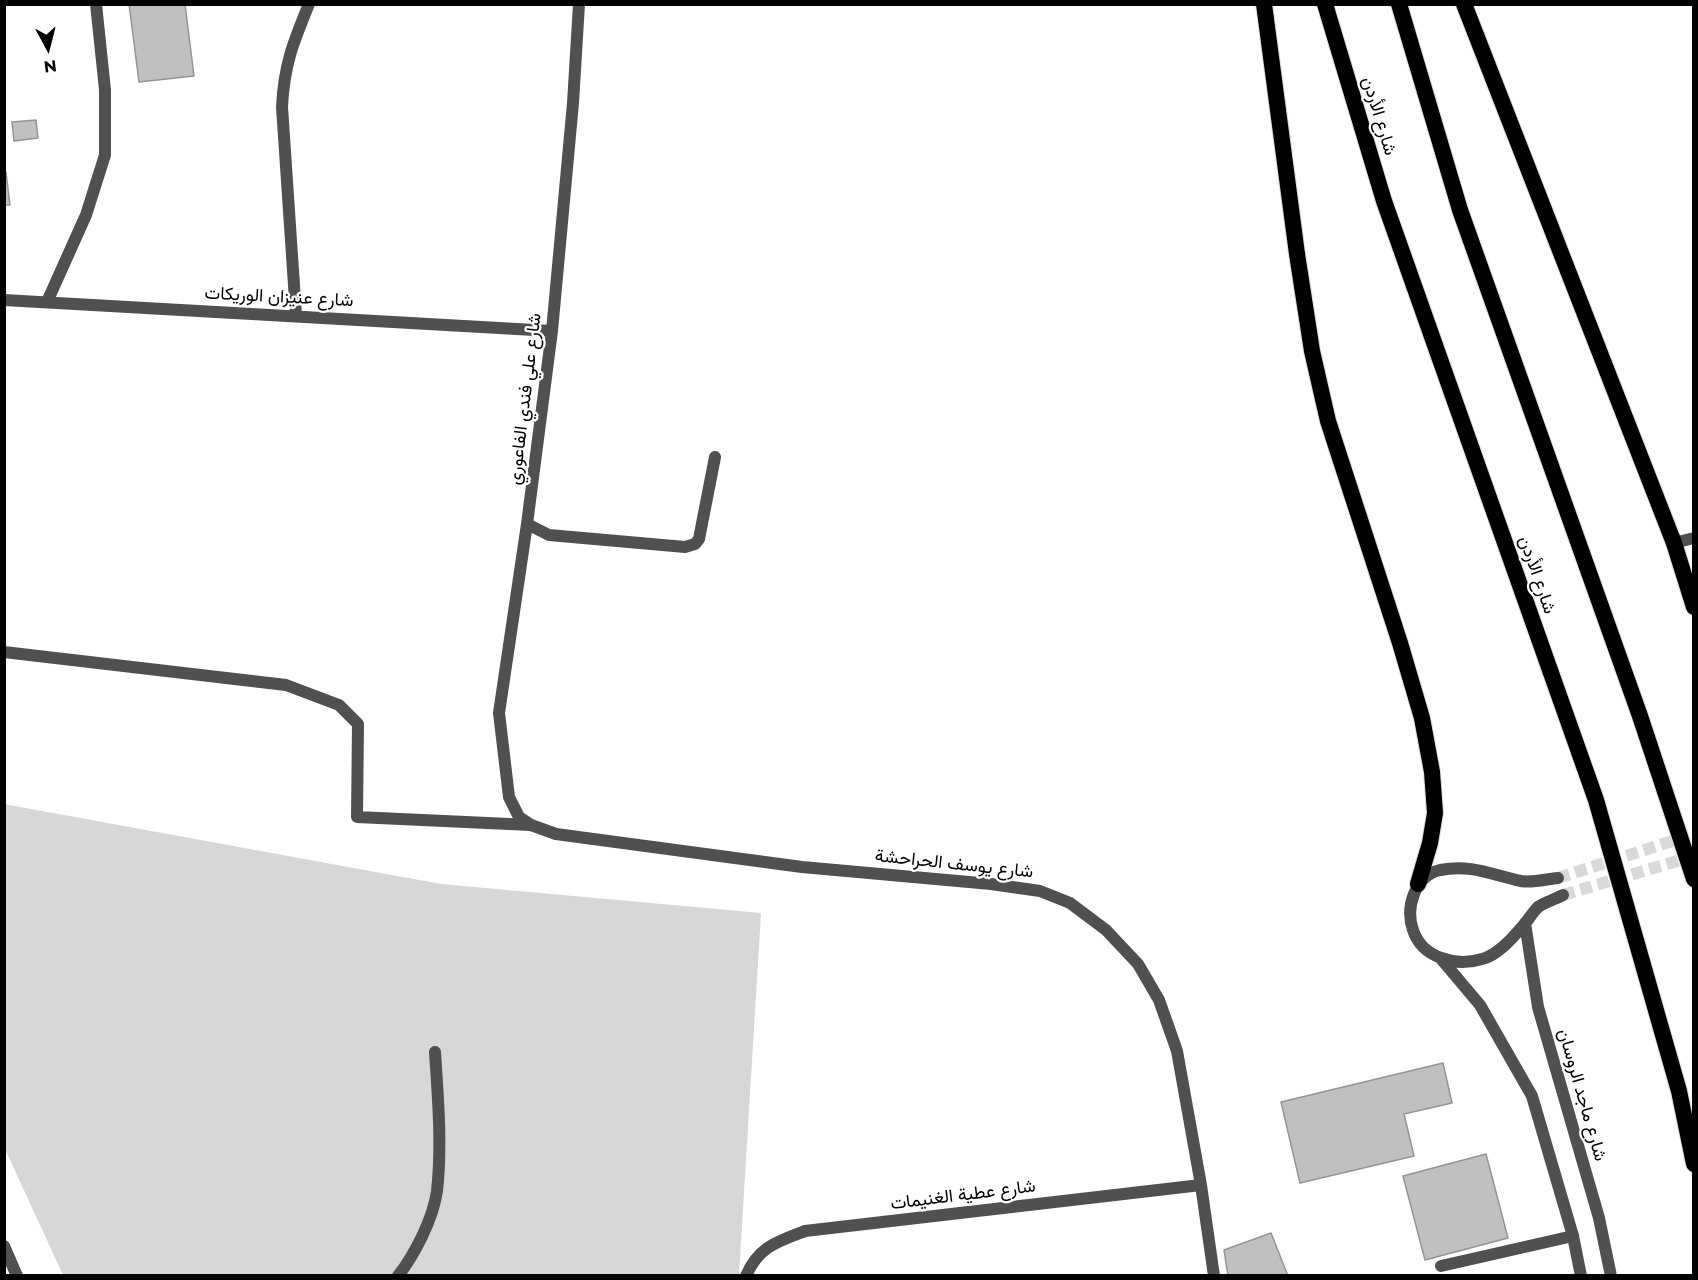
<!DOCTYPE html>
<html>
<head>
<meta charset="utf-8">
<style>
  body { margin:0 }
  #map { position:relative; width:1698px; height:1280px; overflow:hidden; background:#fff; font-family:Montserrat,sans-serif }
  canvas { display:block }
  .frame { position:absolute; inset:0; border:6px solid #000; pointer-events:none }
  .north { position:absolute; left:18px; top:18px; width:60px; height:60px; -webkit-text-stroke:4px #fff; paint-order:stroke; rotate:173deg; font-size:16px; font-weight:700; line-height:24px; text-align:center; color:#000 }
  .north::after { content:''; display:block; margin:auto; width:21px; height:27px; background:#000; clip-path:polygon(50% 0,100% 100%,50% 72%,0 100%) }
</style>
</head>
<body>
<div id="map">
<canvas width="1698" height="1280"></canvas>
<div class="frame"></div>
<div class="north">N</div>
</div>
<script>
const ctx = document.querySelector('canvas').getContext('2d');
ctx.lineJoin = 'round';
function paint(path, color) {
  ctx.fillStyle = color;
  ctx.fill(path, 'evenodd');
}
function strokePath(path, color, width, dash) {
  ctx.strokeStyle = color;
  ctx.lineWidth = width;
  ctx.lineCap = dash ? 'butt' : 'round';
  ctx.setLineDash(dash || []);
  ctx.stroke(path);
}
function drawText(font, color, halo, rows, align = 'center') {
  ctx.font = font + ' Montserrat,Vazirmatn,sans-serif';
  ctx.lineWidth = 4.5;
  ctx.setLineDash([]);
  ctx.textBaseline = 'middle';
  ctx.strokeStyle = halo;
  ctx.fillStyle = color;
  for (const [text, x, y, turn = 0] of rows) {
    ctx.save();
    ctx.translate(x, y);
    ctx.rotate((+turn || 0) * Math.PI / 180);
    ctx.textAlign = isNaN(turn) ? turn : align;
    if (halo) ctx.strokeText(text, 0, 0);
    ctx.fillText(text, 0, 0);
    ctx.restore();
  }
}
paint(new Path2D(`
  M4,804L441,884L761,913L739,1275H63L5,1149Z`), '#d7d7d7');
const building = new Path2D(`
  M129,4H185L194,76L139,82Z
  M36,120L38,138L14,141L12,122Z
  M6,172L10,205H4V173Z
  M1443,1063L1452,1103L1404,1114L1414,1156L1300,1183L1281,1102Z
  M1486,1154L1508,1238L1425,1260L1403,1176Z
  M1271,1233L1288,1276H1228L1224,1250Z`);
paint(building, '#c0c0c0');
strokePath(building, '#949494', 1.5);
strokePath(new Path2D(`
  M1558,878L1694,834
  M1563,895L1694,856`), '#d9d9d9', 12, [12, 6]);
const trunk = new Path2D(`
  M1264,4L1297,254L1312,351L1328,421L1400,643L1422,718L1432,772L1435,813L1430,843L1418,884
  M1325,4L1384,201L1596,800L1679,1091L1694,1164
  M1399,4L1460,210L1640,716L1694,879
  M1464,4L1674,543L1694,607`);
strokePath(trunk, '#dbdbdb', 18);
strokePath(new Path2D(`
  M4,652L286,685L339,705L358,724L357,817L531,825
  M1441,1266L1573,1236
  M398,1276C415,1254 433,1219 437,1191C442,1146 438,1098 435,1052`), '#505050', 12);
strokePath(new Path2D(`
  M579,4L573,103L552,331L527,524L499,713L509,797L519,817L531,825L556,834L802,867L991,884L1040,891L1070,903L1106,930L1138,964L1159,1000L1177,1051L1201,1185L1214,1276
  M4,300L552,331
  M47,302L86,215L105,155V90L96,4
  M296,315L282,107C284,65 293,43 309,4
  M527,524L549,535L685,547L695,544L699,539L715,457
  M1674,543L1694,538
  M746,1276C758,1247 778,1241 805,1231L1201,1185`), '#505050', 12);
strokePath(new Path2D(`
  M1558,878C1547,879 1532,883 1521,881C1492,875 1472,864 1440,870C1415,876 1405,907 1413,930C1422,958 1456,967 1482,959C1499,955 1515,935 1527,921C1530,917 1534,911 1538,907C1545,902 1556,899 1563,895
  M1525,923L1538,1007L1599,1218L1611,1276
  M1442,960L1480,1005L1532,1096L1573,1236L1581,1276
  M4,1246L17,1276`), '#505050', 12);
strokePath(trunk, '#000', 16);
drawText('18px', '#000', '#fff', [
  ["شارع الأردن",1379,116,73],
  ["شارع عنيزان الوريكات",279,297,3],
  ["شارع علي فندي الفاعوري",525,399,-83],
  ["شارع الأردن",1537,575,71],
  ["شارع يوسف الحراحشة",954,864,6],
  ["شارع ماجد الروسان",1582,1095,74],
  ["شارع عطية الغنيمات",963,1195,-7]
]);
</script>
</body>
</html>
